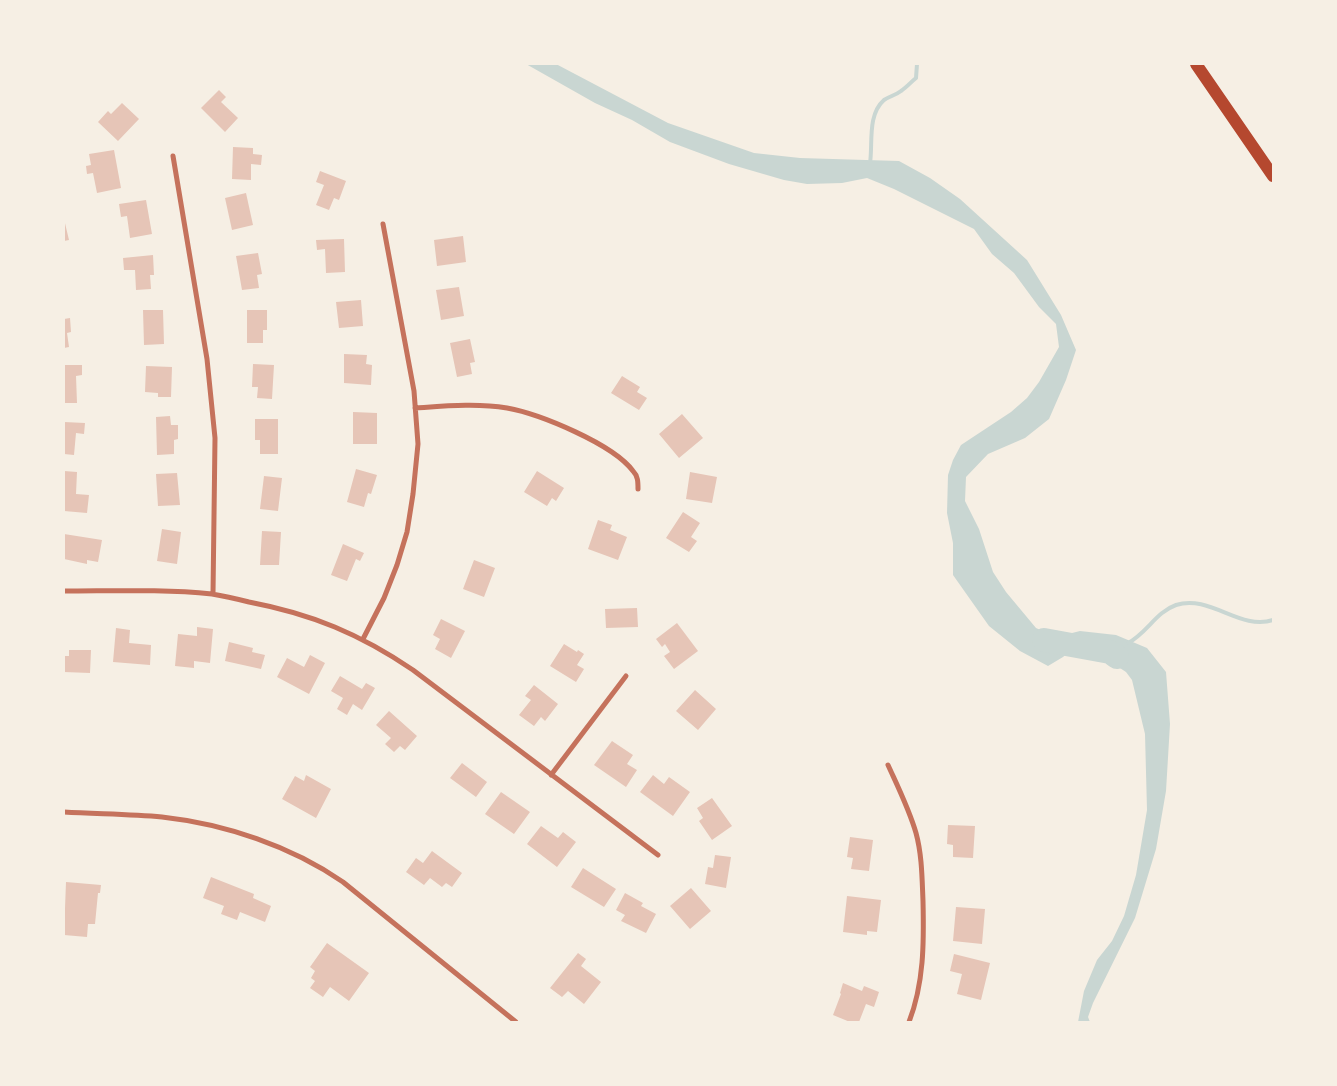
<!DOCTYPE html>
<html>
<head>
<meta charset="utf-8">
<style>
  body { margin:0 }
  #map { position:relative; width:1337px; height:1086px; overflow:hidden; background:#f6efe4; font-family:"Fira Sans",sans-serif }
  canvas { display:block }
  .frame { position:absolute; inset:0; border:65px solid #f6efe4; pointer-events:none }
</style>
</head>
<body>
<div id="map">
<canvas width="1337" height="1086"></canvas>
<div class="frame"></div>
</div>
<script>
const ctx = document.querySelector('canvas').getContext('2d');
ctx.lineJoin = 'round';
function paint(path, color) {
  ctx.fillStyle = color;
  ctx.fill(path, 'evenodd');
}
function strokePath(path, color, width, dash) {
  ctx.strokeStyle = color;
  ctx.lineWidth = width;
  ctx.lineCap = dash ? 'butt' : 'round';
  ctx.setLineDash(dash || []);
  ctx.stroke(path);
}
paint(new Path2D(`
  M526,64H556L668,123L754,153L800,158L899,161L930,178L960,199L1027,260L1061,315L1076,350L1066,380L1049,419L1025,438L988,454L966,477L965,501L979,529L993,572L1006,592L1036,628L1056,637L1080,631L1116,635L1147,648L1166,672L1170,724L1166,791L1156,849L1135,918L1093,1003L1088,1017L1090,1022H1078L1084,991L1097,960L1112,941L1124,916L1136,875L1147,810L1145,734L1132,680L1126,672L1091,649L1078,644L1063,657L1048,666L1020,651L989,626L953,575V543L947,513L948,475L953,460L961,445L1011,412L1027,398L1039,382L1059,347L1056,324L1039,307L1014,273L992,254L974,229L894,189L867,178L842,183L807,184L784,180L729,164L670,142L632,120L595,103Z`), '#c9d6d2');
strokePath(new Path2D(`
  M870,163C873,144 867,115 884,100C890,96 896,95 901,91C907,87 911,82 916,78L917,64
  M1128,643C1147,633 1156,612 1176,605C1210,594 1240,631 1273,620`), '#c9d6d2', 4);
strokePath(new Path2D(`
  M1044,640L1110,652L1117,657`), '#c9d6d2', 24);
paint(new Path2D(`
  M219,90L226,97L221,102L238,118L225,132L201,108Z
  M122,103L139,119L118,141L98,122L108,111L111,114Z
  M233,147L253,148V154L262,155L261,165L251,164V180L232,179Z
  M114,150L121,188L97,193L93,173L87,174L86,166L91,165L89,154Z
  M320,171L346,181L339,200L334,198L329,210L316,205L324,185L316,182Z
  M246,193L253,225L232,230L225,198Z
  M146,200L152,234L130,238L127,216L121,217L119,204Z
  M64,219L69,240L64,241Z
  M463,236L466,262L437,266L434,240Z
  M344,239L345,272L326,273L325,249L317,250L316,240Z
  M258,253L262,274L257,275L259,288L242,290L236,256Z
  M153,255L154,275H150L151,289L136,290L135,270H124L123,258Z
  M459,287L464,316L441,320L436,290Z
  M361,300L363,326L339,328L336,302Z
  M143,310H163L164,344L144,345Z
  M247,310H267V330H263V343H247Z
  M70,318L71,332L67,333L69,347L64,348V319Z
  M470,339L475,362L470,363L472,374L457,377L450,343Z
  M344,354L367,355L366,364L372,365L371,385L344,383Z
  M253,364L274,365L272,399L257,398L258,387H252Z
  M64,365H82V375L76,376L77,403H64Z
  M146,366L172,367L171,397H158V393L145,392Z
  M622,376L640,387L637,392L647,398L639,410L611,393Z
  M353,412L377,413V444H353Z
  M682,414L703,438L679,458L659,434Z
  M170,416L171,425H178V439L174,440V454L157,455L156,417Z
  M255,419H278V454H260V440H255Z
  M64,422L85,423L84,434L76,433L74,455L64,454Z
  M356,469L377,475L371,494L368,493L364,507L347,502Z
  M64,471L77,472L76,494L89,495L87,513L64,511Z
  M537,471L564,488L556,501L552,498L547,506L524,492Z
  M690,472L717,477L712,503L686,499Z
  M177,473L180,505L158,506L156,474Z
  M264,476L282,478L278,511L260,509Z
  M683,512L700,523L691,537L697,541L689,552L666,538Z
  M598,520L612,525L610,530L627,537L618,560L588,549Z
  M162,529L181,532L177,564L157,561Z
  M262,531L281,532L279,565H260Z
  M64,534L102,540L98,562L87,560V564L64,559Z
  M343,544L364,553L360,561L356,559L347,581L331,575Z
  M474,560L495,568L484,597L463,589Z
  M637,608L638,627L606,628L605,609Z
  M441,619L465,631L451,658L435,649L440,639L433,635Z
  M677,623L698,651L674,669L664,656L670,652L665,644L662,647L656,639Z
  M197,627L213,629L210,663L194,661V668L175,666L178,634L197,636Z
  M116,628L130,630L129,643L151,645L150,665L113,662Z
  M229,642L253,648L252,652L265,655L261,669L225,661Z
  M564,644L577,652L578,650L584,654L577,665L584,669L576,682L550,666Z
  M69,650H91L90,673L64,672V656H69Z
  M310,655L325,663L309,694L277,677L287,658L304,667Z
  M340,676L362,689L366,683L375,688L362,710L353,704L347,715L337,709L343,698L331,691Z
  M534,685L558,704L545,721L541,717L534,726L519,715L531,700L525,696Z
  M695,690L716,709L698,730L676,711Z
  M389,711L417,736L405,750L400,746L394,752L385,744L391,738L376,725Z
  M612,741L633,755L627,764L637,770L626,787L594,765Z
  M462,763L487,782L476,797L450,778Z
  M306,775L331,789L316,818L282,799L295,776L304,781Z
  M653,775L664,784L669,777L690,792L673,816L640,792Z
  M501,792L530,812L514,834L485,814Z
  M712,798L732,826L712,840L699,821L703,818L697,808Z
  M948,825L975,826L973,858L953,857V845L947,844Z
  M541,826L558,838L563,832L576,842L557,867L527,844Z
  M850,837L873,840L869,871L851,869L853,858L847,857Z
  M432,851L462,873L452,887L446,883L442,887L430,878L424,885L406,872L416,858L423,863Z
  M715,855L731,857L726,888L705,884L708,867L713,868Z
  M583,868L616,889L604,907L571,887Z
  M211,877L254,894L253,898L271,906L265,922L240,912L237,920L221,914L224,906L203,898Z
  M66,882L101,885L100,893H98L95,924H88L87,937L64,935Z
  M691,888L711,911L690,929L670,906Z
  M625,893L643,903L641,906L656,914L646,933L621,921L625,915L616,910Z
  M847,896L881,900L877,932L867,931V935L843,932Z
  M956,907L985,909L982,944L953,941Z
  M327,943L369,973L349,1001L330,987L323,997L310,988L315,981L311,978L315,971L310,967Z
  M578,953L586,959L581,966L601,982L584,1004L568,991L562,997L550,988Z
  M954,954L990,963L981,1000L957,994L962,974L950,971Z
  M843,983L862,991L864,986L879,992L874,1007L866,1004L859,1022H850L833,1015L841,994L840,993Z`), '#e6c5b7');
strokePath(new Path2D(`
  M173,156L207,359L215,438L213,594
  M415,408C445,406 477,403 507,408C540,414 613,444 633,471C638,476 638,482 638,489
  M64,591C113,591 163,589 212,594C224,596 237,599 249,602C312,614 360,634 413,670L658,855
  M363,639L384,598L397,565L407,532L413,494L418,444L414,391L383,224
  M888,765C898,787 909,809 916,833C922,855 922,878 923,901C924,943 924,983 909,1022
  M551,775L626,676
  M64,812C97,814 130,814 162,817C225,824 291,846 343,882L516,1022`), '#c5725c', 5);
strokePath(new Path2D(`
  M1196,64L1273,176`), '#b5482f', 12);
</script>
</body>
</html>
